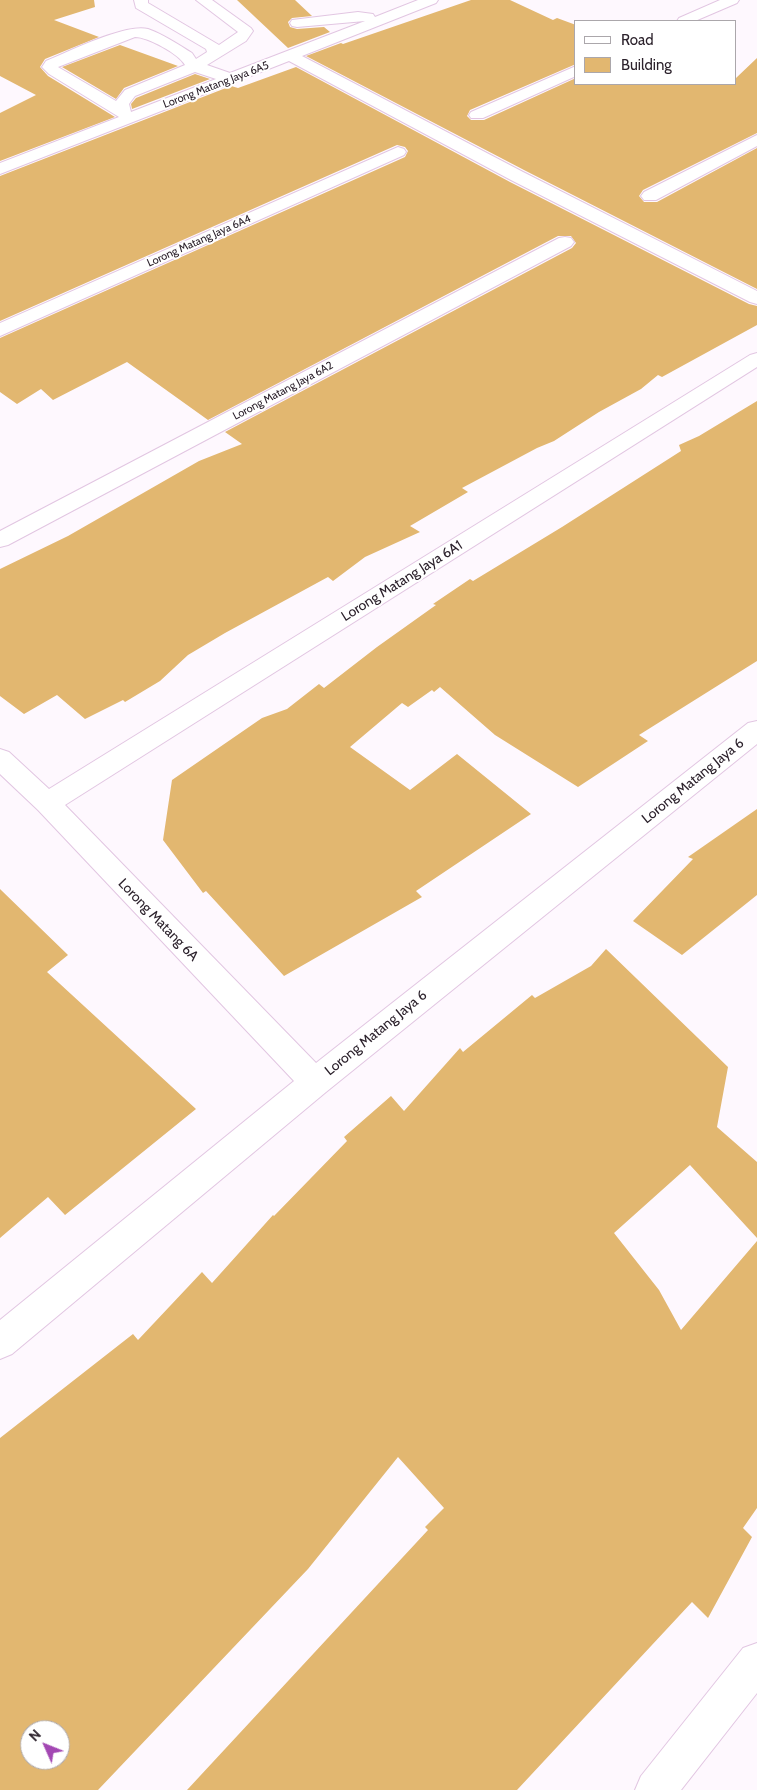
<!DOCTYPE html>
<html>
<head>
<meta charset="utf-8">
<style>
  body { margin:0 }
  #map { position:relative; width:757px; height:1790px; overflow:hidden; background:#fef8fe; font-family:Cabin,sans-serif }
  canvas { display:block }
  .legend { position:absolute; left:574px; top:20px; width:162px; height:65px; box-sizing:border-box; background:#fff; border:1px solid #aba7ab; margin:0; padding:6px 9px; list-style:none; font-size:15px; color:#2c222c }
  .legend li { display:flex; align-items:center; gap:10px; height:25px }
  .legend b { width:25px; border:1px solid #aba7ab }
  .north { position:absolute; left:20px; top:1720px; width:50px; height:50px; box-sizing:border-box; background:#fff; border:1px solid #aba7ab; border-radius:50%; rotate:314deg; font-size:14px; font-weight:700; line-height:20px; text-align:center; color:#2c222c }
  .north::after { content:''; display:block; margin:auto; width:18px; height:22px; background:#a348b3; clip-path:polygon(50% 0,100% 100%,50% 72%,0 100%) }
</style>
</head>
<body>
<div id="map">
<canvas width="757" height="1790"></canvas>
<ul class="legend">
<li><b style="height:6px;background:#fff"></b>Road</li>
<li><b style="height:14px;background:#e2b770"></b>Building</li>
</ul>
<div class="north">N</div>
</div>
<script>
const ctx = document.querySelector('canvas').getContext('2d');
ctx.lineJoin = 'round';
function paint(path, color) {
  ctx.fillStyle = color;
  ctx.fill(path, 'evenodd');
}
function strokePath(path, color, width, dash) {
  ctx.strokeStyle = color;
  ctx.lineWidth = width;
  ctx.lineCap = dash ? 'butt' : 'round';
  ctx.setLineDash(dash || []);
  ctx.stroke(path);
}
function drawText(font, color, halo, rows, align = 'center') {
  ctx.font = font + ' Cabin,sans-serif';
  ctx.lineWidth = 4;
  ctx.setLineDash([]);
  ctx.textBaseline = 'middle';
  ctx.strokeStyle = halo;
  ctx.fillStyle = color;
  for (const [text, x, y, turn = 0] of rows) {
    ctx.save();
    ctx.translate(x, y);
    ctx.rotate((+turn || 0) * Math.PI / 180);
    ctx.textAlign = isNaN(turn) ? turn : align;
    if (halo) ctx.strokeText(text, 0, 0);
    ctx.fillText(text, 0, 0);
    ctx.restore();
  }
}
paint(new Path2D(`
  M0,0H94L95,7L54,20L99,37L45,59L40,67L48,76L115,117L0,161V113L36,95L0,76Z
  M237,0H295L312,16L292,18L288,22L290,27L297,29L324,27L330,32L288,48Z
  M471,0H510L553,20L557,18L576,25V64L470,110L467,116L471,120H484L576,78V84H736V78L757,58V133L643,190L639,196L644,202H657L757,148V289L524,170L306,56L341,43L343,44Z
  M120,45L178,66L124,88L116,99L62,67Z
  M296,67L510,182L749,304L757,306V325L662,377L658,375L641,389L599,412L554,441L537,448L462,488L468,492L410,526L420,532L365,557L333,581L328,577L225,633L188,655L160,681L125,702L123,700L85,719L57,695L24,714L0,696V569L68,536L199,461L242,444L225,432L572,248L576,243L571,236H558L208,420L127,362L53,400L41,389L17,404L0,392V338L405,157L408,151L405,147L397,145L0,321V176L231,86L238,88Z
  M195,74L210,79L132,109L131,104L136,98Z
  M757,401V661L639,735L648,741L578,787L495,735L440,687L434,692L432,690L408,707L402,703L350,747L410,790L457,754L531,814L416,891L422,897L284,976L206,891L203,893L163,840L172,780L262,718L287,709L319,684L324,688L377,647L436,605L433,604L470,579L473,581L562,527L681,451L679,445L699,436Z
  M757,809V895L682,955L633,921L693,859L688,857Z
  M0,889L68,955L47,972L196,1109L65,1215L48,1197L0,1238Z
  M606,949L728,1067L717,1127L757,1162V1238L690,1165L614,1233L659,1290L681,1330L757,1241V1508L743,1528L752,1537L708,1618L692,1602L517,1790H187L428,1530L425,1527L444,1508L398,1457L308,1569L98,1790H0V1438L133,1334L138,1340L202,1272L212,1283L273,1215L274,1216L347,1141L344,1137L391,1096L404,1111L460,1048L463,1052L532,995L535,998L591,966ZM30,1730H60V1760H30Z`), '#e2b770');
const minor = new Path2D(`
  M134,0H148V3L219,45L238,32L196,0H212L251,28L253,31L246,41L207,65L230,73L365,21L297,27L292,26L290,23L292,20L358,12L373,14L375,17L418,0H438L436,3L302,56L523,172L757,291V304L750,302L511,180L289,61L0,174V163L119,117L49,74L42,67L46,61C68,52 126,23 148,29C163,34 179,45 192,53L196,59L207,52L206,49L136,8ZM135,37C148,37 179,54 185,65L125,90L116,101L58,67ZM195,72L216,79L131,112L129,104L135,96Z
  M720,0H739L737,3L695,21H677L679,18Z
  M576,66V76L483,118H471L469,115L471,112Z
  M757,135V146L656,200H644L641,196L644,192Z
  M398,147L404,149L406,152L404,155L0,336V323Z
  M565,237L571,238L574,242L571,246L8,545L0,547V531L559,238Z
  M757,353V367L65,805L316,1063L748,723L757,721V744L326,1092L12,1354L0,1359V1320L294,1081L38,810L0,774V749L9,752L49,789L750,355Z
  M757,1643V1693L681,1790H635L641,1776L743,1648Z`);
strokePath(minor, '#e2c6e2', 2);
paint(minor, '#fff');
drawText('11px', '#2c222c', '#fff', [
  ["Lorong Matang Jaya 6A5",216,85,-21],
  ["Lorong Matang Jaya 6A4",199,241,-24],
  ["Lorong Matang Jaya 6A2",283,391,-28]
]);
drawText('14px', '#2c222c', '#fff', [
  ["Lorong Matang Jaya 6A1",402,581,-32],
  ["Lorong Matang Jaya 6",693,781,-39],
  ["Lorong Matang 6A",158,920,46],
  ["Lorong Matang Jaya 6",376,1033,-39]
]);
</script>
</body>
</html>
